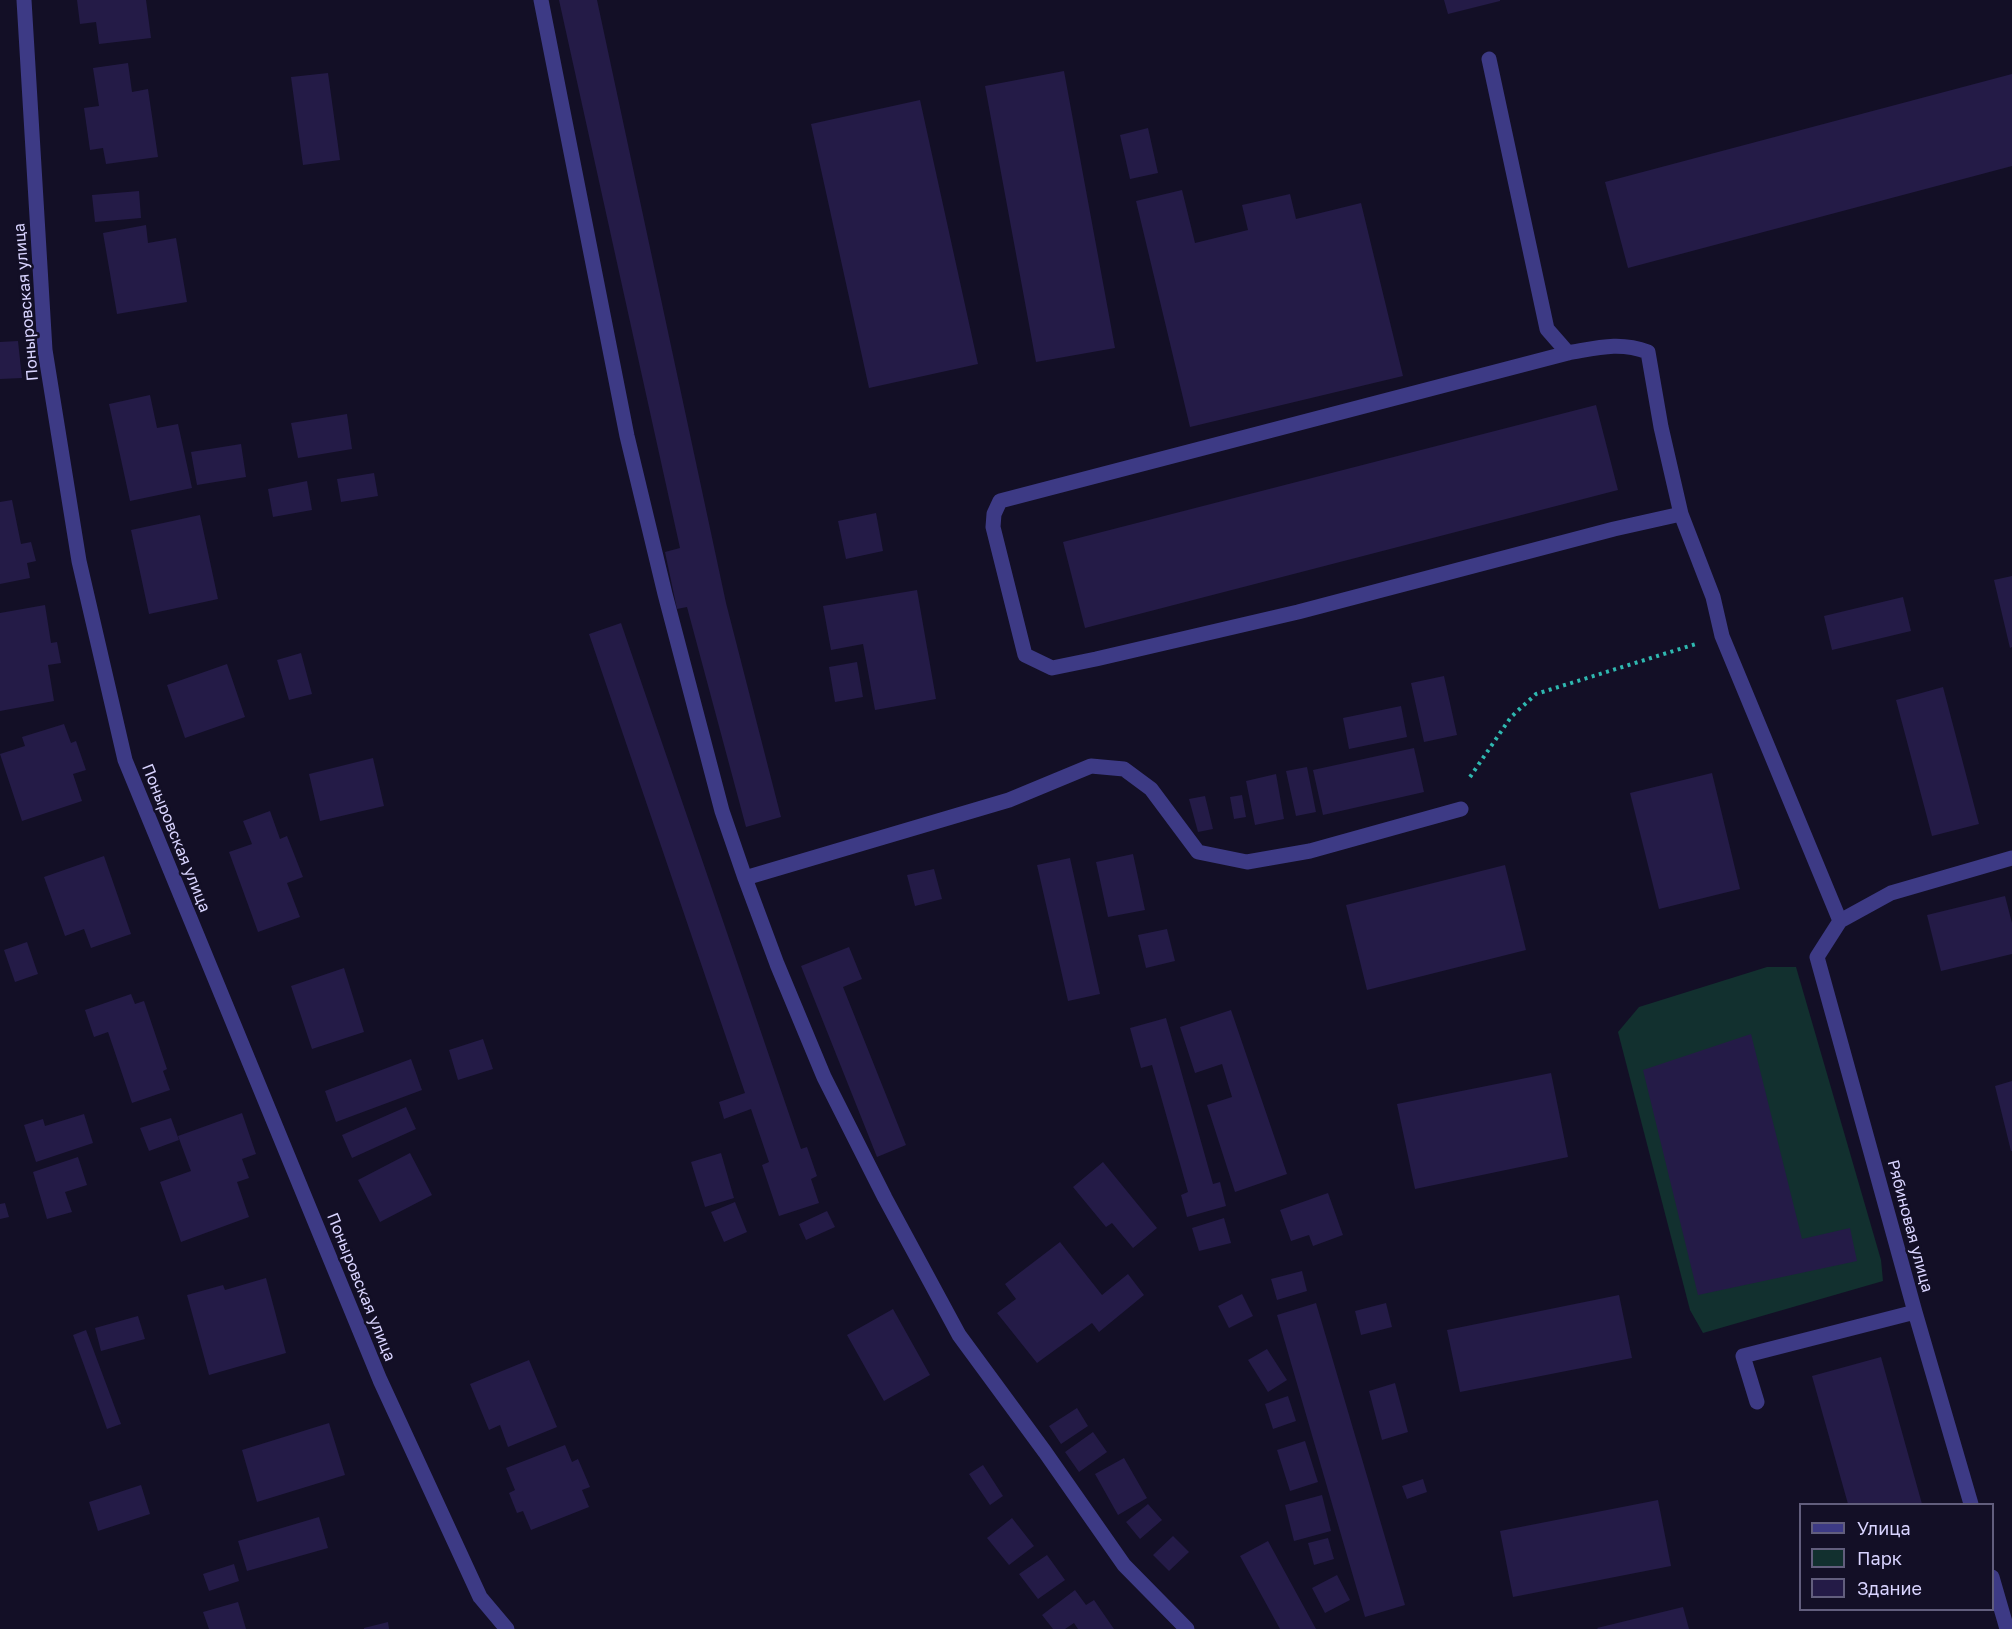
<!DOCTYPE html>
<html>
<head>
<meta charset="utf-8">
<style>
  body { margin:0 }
  #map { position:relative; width:2012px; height:1629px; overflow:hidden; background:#130f26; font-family:"Golos Text",sans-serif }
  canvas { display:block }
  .legend { position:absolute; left:1799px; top:1503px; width:195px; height:108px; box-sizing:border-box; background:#130f26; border:2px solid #625e7d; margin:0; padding:8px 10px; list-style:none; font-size:18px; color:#d9d4ff }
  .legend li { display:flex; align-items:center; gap:12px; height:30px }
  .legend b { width:30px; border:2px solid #625e7d }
</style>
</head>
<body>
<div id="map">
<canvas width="2012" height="1629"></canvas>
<ul class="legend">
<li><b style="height:8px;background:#3d3a85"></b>Улица</li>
<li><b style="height:16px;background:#12302f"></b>Парк</li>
<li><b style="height:16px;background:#241b47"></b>Здание</li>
</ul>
</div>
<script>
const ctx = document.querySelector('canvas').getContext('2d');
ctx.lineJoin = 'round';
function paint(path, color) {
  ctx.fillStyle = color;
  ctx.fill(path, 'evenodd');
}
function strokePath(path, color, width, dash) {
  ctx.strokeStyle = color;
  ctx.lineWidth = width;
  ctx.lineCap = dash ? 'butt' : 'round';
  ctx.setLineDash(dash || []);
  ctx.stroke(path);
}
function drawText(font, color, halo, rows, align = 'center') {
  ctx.font = font + ' "Golos Text",sans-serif';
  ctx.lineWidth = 5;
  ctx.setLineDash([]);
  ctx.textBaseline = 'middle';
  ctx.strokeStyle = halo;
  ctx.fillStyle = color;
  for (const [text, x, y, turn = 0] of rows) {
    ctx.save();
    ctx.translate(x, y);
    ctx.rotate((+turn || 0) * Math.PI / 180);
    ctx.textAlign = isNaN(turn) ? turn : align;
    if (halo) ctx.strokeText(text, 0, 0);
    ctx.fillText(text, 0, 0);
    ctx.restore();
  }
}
paint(new Path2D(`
  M1767,967H1796L1881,1260L1883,1281L1703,1333L1690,1310L1618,1032L1639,1007Z`), '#12302f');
paint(new Path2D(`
  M77,0H146L151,38L99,44L96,22L80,24Z
  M559,0H597L726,603L781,817L746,827L687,607L677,609L665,552L680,548Z
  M1444,0H1500V1L1448,14Z
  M128,63L132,92L148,89L158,157L106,164L103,148L90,150L84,108L99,106L93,68Z
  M1064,71L1115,348L1036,362L985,86Z
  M328,73L340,160L303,165L291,77Z
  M2012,74V166L1628,268L1605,182Z
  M920,100L978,364L869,388L811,124Z
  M1148,128L1158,173L1130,179L1120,135Z
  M1182,190L1195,243L1248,230L1242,205L1290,194L1296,219L1361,203L1403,376L1190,427L1136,201Z
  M139,191L141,218L95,222L92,195Z
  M146,225L148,243L176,238L187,302L117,314L103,233Z
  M18,341L22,378L0,379V342Z
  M150,395L157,428L178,424L192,488L130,501L109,404Z
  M1596,405L1618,490L1085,628L1063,542Z
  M347,414L352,449L298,458L291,423Z
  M241,444L246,477L197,485L191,452Z
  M374,473L378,496L341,502L337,479Z
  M307,481L312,510L273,517L268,489Z
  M12,500L21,544L31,542L36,561L27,563L30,578L0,584V502Z
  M876,513L883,551L846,559L838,521Z
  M200,515L218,599L149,614L131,530Z
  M2012,576V647L2010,648L1994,580Z
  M917,590L936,699L875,710L863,644L831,650L823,606Z
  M1903,597L1911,631L1832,650L1824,616Z
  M45,605L51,643L57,642L61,663L48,665L54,701L0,711V613Z
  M621,623L801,1149L807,1147L817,1176L811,1179L819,1203L779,1216L762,1165L769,1162L751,1109L724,1119L719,1102L745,1093L589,634Z
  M301,653L312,694L289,700L277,660Z
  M857,662L863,697L835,702L829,667Z
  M227,664L245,717L185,738L167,685Z
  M1444,676L1457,735L1424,742L1411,683Z
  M1943,687L1979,824L1932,836L1896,700Z
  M1401,706L1407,737L1349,749L1343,718Z
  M64,724L71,743L76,741L86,770L73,774L82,801L22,821L0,754L25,746L22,737Z
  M1414,748L1424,792L1323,815L1313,770Z
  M373,758L384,806L320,821L309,774Z
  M1307,767L1316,812L1296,816L1286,771Z
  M1712,773L1740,889L1659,909L1630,793Z
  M1276,774L1284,819L1255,825L1246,781Z
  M1242,795L1246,817L1234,819L1230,797Z
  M1205,796L1213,829L1198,832L1189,799Z
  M270,811L280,839L287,836L303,877L287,883L300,917L258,932L229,852L252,844L243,821Z
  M1133,854L1145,910L1108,917L1096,862Z
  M104,856L131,934L91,948L84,929L65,936L44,877Z
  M1070,858L1100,994L1068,1001L1037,865Z
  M1505,865L1526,950L1367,990L1346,905Z
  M934,869L942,899L915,906L907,875Z
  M2005,896L2012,923V954L1941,971L1927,915Z
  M1167,929L1175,961L1146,968L1138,935Z
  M27,942L38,974L15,982L4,950Z
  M849,947L862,979L843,987L906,1145L877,1157L801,966Z
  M344,968L364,1032L312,1049L291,986Z
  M131,994L135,1004L144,1001L167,1069L163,1071L170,1090L132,1103L108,1032L94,1037L85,1010Z
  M1231,1010L1287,1174L1235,1192L1207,1105L1232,1097L1222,1064L1195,1073L1180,1027Z
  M1166,1018L1213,1184L1220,1182L1226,1206L1187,1217L1181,1195L1188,1192L1152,1065L1141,1068L1130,1028Z
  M1751,1034L1802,1239L1850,1228L1857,1261L1698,1295L1643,1070Z
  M483,1039L493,1069L458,1080L449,1050Z
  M411,1059L422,1090L336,1122L325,1091Z
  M1551,1073L1568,1157L1415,1189L1397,1104Z
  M2012,1081V1151H2011L1995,1086Z
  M406,1107L416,1129L352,1158L342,1135Z
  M242,1113L256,1154L242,1159L249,1178L237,1182L249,1217L181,1242L160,1182L191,1171L178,1136Z
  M84,1114L93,1143L36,1162L24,1125L43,1119L45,1126Z
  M171,1118L179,1140L149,1151L140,1128Z
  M410,1153L432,1195L380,1222L358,1180Z
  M721,1153L734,1198L705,1207L691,1162Z
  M78,1157L87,1185L65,1192L72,1212L47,1219L33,1172Z
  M1103,1162L1157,1228L1133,1248L1112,1223L1106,1227L1073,1187Z
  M1328,1193L1343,1235L1313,1246L1309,1235L1291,1241L1280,1210Z
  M735,1202L747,1232L724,1242L711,1212Z
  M5,1203L9,1217L0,1219V1204Z
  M827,1211L835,1227L806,1240L799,1224Z
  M1224,1218L1231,1243L1199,1251L1192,1228Z
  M1060,1242L1102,1295L1128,1274L1144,1295L1099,1332L1092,1323L1037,1363L997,1313L1016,1299L1005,1284Z
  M1302,1271L1307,1291L1277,1300L1271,1279Z
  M266,1278L286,1353L209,1375L187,1295L223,1285L225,1290Z
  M1242,1294L1253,1316L1229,1328L1218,1306Z
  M1619,1295L1632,1358L1460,1392L1447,1330Z
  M1316,1303L1405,1605L1365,1617L1277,1315Z
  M1386,1303L1392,1327L1361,1335L1355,1311Z
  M893,1309L930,1375L884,1401L847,1335Z
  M138,1316L145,1339L101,1351L95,1328Z
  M86,1330L121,1424L107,1429L73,1335Z
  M1267,1349L1287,1380L1268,1392L1248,1360Z
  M1881,1357L1922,1504H1848L1812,1376Z
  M529,1360L557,1427L508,1447L500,1425L489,1430L470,1384Z
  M1395,1383L1408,1432L1382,1440L1369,1391Z
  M1288,1396L1296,1421L1273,1429L1265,1404Z
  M1077,1408L1088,1426L1061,1444L1049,1426Z
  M329,1423L345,1475L257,1502L242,1450Z
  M1093,1432L1107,1452L1079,1472L1065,1452Z
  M1305,1441L1318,1482L1290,1491L1277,1450Z
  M565,1445L572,1462L578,1459L590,1487L582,1490L589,1507L531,1530L523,1511L517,1513L509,1493L515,1490L506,1468Z
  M1124,1458L1147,1498L1118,1515L1095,1474Z
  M983,1465L1003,1496L990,1505L969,1474Z
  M1423,1479L1427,1492L1407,1499L1402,1486Z
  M141,1485L150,1514L98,1531L89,1502Z
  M1322,1495L1331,1531L1294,1541L1285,1505Z
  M1658,1500L1671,1566L1513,1597L1500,1531Z
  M1148,1504L1162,1520L1140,1539L1126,1522Z
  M319,1517L328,1548L247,1571L238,1541Z
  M1012,1518L1034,1546L1009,1565L987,1538Z
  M1173,1536L1189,1552L1169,1571L1153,1555Z
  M1328,1538L1334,1559L1314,1565L1308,1543Z
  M1268,1541L1316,1629H1280L1240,1556Z
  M1047,1555L1065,1580L1038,1599L1019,1574Z
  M234,1564L239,1581L209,1591L203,1574Z
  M1337,1575L1350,1600L1325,1613L1312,1588Z
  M1075,1590L1086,1605L1094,1600L1114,1629H1078L1074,1623L1065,1629H1053L1042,1615Z
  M238,1602L246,1629H209L203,1612Z
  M1683,1607L1689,1629H1598L1597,1628Z
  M388,1622L389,1629H364V1628Z`), '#241b47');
strokePath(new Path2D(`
  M1470,777L1511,717L1536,694L1699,643`), '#2fb8b0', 4, [3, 4.5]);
strokePath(new Path2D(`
  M24,0L45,350L79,561L125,760L380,1380L480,1597L507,1629
  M541,0L627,436L665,594L722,811L745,878L777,964L824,1077L885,1198L959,1335L1045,1452L1124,1565L1187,1629
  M1489,59L1547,329L1568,353C1597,348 1619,341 1648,352L1661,427L1681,514L1713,597L1722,636L1840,921
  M1568,353L1000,501L994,514L993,527L1025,655L1052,668L1096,659L1298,612L1614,529L1681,514
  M745,878L1009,800L1091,766L1124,769L1151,789L1198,852L1247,862L1310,851L1461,809
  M1757,1402L1743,1356L1915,1312
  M1971,1504L1915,1312L1817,957L1840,921L1891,893L2012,858
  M1992,1577L2007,1629`), '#3d3a85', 15);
drawText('16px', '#d9d4ff', '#130f26', [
  ["Поныровская улица",26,302,-95],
  ["Поныровская улица",176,838,68],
  ["Рябиновая улица",1910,1226,75],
  ["Поныровская улица",361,1287,68]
]);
</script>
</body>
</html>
